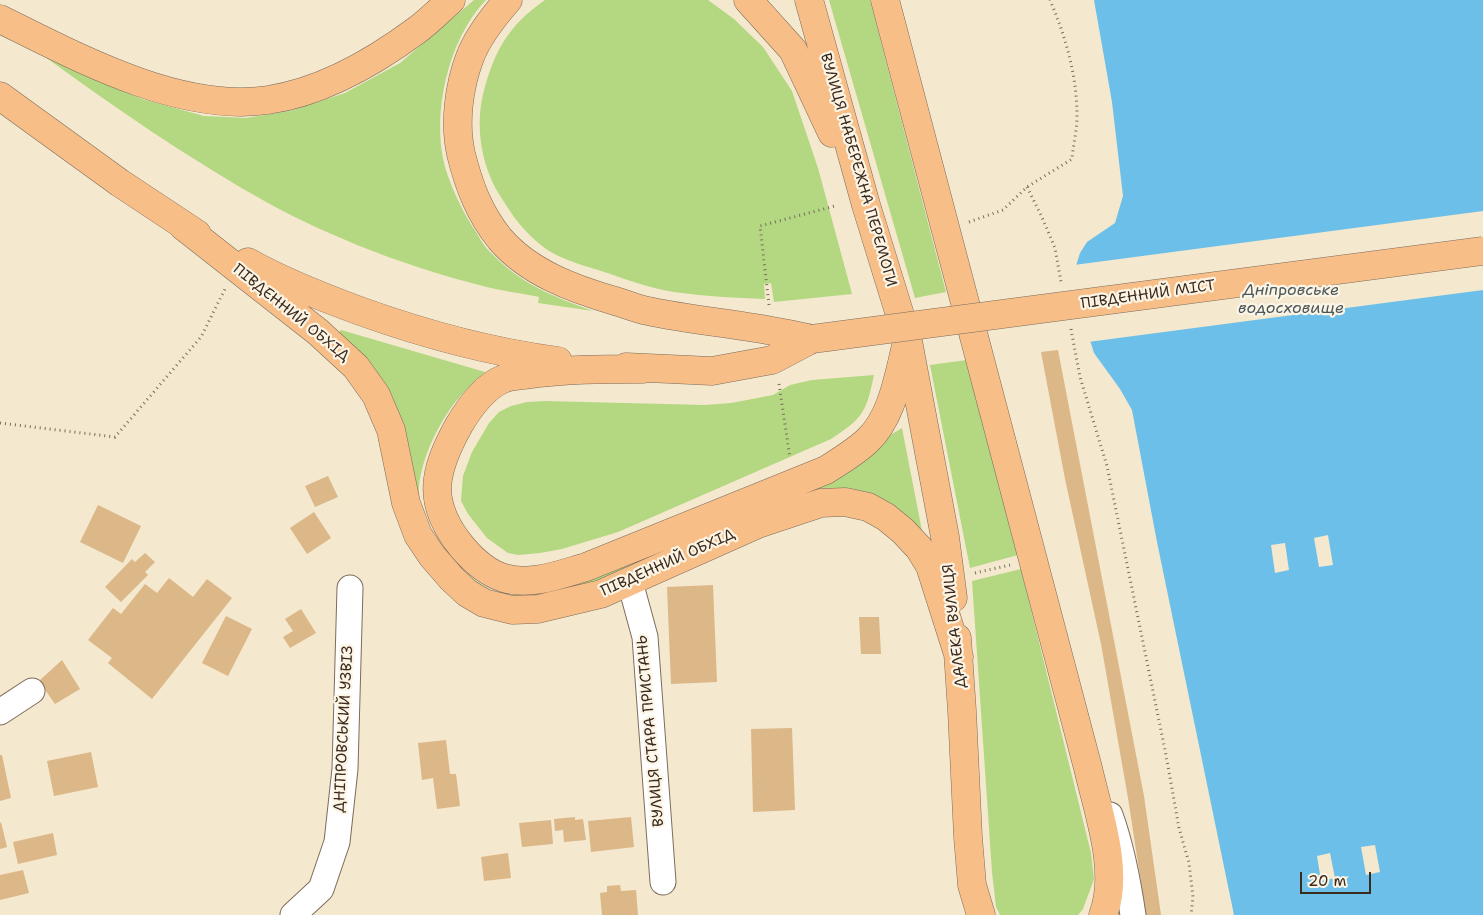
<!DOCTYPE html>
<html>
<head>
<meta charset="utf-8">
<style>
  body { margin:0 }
  #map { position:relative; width:1483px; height:915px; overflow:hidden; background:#f4e8ce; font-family:"Shantell Sans",sans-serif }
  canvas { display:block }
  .scale { position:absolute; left:1300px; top:872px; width:71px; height:22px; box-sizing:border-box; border:2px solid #3b2a1e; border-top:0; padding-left:6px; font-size:15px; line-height:18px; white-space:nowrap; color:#3b2a1e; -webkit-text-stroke:4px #fcf5e5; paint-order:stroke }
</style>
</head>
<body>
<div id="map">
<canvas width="1483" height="915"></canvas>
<div class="scale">20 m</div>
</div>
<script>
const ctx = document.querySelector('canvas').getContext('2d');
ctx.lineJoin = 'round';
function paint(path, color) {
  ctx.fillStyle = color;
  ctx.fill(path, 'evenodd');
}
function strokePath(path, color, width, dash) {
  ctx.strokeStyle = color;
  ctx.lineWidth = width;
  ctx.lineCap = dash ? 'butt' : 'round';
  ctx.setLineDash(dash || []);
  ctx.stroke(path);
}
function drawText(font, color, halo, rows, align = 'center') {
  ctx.font = font + ' "Shantell Sans",sans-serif';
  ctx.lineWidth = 4.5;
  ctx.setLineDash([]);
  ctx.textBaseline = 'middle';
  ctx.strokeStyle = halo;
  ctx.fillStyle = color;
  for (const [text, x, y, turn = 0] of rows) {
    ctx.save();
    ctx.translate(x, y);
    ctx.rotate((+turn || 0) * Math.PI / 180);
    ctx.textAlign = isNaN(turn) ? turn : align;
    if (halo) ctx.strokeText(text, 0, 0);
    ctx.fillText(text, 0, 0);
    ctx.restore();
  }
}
paint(new Path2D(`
  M474,0H486C448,39 431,115 445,167C451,187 461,208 472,226C478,234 482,244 489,251C522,285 550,295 593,311L538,303L539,297C520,293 501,291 483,286C411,268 334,239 268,203C189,159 114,107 41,54L142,99L204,116L246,118L290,111L345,93L400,63Z
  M545,0H708L734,19L763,47L792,91L818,168L852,294L774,302L771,283L764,284L765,299C734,298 704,296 674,292C648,288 623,278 598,270C579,264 557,258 542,246C522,230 512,215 499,194C482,166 476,131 482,99C492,55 507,26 545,0Z
  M829,0H870L946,292L915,298Z
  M341,330L485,372C474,382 462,393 453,405C437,427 422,458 419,486C415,523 464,583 500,593C524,599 548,590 571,585L854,469L887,437L902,428L923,536L869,497L588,588L559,595L493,598L443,556L337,334Z
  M967,360L1018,555L970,568L930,365Z
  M874,375C866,413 863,418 831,439L618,532L562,549L540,553L518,555L508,553L487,538L468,514L461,501L463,476L472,452L489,423L499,412L511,406L527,402L545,401L705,405L731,403L773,395L790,385L812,380Z
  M1021,569L1091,853L1094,879L1083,909L1078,915H1000L996,907L992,872L972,581Z`), '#b3d881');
paint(new Path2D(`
  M1094,0H1483V915H1234L1157,542L1132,410L1120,389L1094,353L1073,286L1075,269L1080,253L1087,242L1115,223L1123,196L1112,102ZM1328,535L1333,565L1319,567L1314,538ZM1285,543L1289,570L1275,573L1271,545ZM1375,845L1380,872L1366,875L1361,847ZM1330,853L1335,878L1321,881L1317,856Z`), '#6cbfe8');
paint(new Path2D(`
  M1483,211V290L1088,342L1071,286L1074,265Z`), '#f4e8ce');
paint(new Path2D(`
  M1058,350L1144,796L1161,915H1146L1128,798L1101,644L1065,479L1041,352Z
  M328,476L338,497L315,507L305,486Z
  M98,505L141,526L123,563L80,542Z
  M314,512L331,538L307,554L290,528Z
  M145,553L155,562L145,572L148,575L121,602L105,587L132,559L135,562Z
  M169,578L193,597L207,579L232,598L152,699L108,663L112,658L88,640L113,608L121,614L145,584L157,593Z
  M713,585L717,682L671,684L667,587Z
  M301,609L316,633L290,648L283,637L293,631L285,619Z
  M226,616L252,629L228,676L202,663Z
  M859,617H879L881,654H861Z
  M62,660L80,689L55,704L39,681Z
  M792,728L795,810L753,812L751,729Z
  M446,740L450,774H456L460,806L437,809L433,778L422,780L418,743Z
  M91,752L98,787L54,796L47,761Z
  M0,755H2L11,798L0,801Z
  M575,817V820L583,819L586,840L564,842L563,830L555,831L554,819Z
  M631,817L634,847L591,852L588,821Z
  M551,820L553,844L522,847L519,823Z
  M1,822L7,847L0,849V823Z
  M53,833L57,855L18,864L13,842Z
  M508,853L511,878L484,881L481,857Z
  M23,870L29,893L0,900V875Z
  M620,885L621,891L636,890L638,915H602L600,893L607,892V886Z`), '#dcb787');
const minor = new Path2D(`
  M630,582L645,637L663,882
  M0,712L32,691
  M1110,815C1122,848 1128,881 1133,915
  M293,915L321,889L337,842L345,769L350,588`);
const major = new Path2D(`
  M508,0C494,16 478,36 470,57C459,86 454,123 461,154C469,186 479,213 500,239C529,273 574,289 615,301C626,304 637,309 648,311C689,320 731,323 772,331C785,333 799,336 812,339
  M748,0L793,50L832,133
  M809,0L866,205L908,341L945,537L953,598
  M885,0L1088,768C1098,812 1120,872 1103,915
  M0,19C77,57 179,113 268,100C322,92 374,62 417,30C429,21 440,10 451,0
  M0,96L120,183L197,234
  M183,226L318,332L356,367L376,395L391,430L406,503L418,535L432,556L452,579L467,593L484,603L512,610L538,609L601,594L758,524L821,503L845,502L868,507L886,517L903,531L919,548L930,566L959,657
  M248,262C283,282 322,297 360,311C424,334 490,352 558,361
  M626,367L712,371L772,360L812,339
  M643,369C604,369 564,369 525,375C518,376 509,376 503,379C484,387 469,408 459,425C433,472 426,503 462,547C473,560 487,573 504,578C531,586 561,574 586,567L826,470C840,461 854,453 867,441C892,418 898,378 906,346
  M957,638L962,711L968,837L972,885L981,915`);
strokePath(minor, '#7c6c5c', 27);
strokePath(major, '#7c6c5c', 29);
strokePath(new Path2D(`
  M1027,187L1041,215L1055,248L1061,282
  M969,222L1003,210L1027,187L1072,159C1073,145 1077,131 1077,117C1077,75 1066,38 1050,0
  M769,305L760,226L835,206
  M1071,329L1080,377L1107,466L1166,755L1179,828L1189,863L1193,897L1191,915
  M779,384L790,458
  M0,423L115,437L201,337L225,289
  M975,573L1010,565`), '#7c6c5c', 3, [1, 4]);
strokePath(minor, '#fff', 25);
strokePath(major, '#f7be88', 28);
const majorBridge = new Path2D(`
  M812,339L1483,251`);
strokePath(majorBridge, '#7c6c5c', 29, []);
strokePath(majorBridge, '#f7be88', 28);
drawText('15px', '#3b2a1e', '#fcf5e5', [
  ["ВУЛИЦЯ НАБЕРЕЖНА ПЕРЕМОГИ",858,170,74],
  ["ПІВДЕННИЙ МІСТ",1148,295,-8],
  ["ПІВДЕННИЙ ОБХІД",291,313,39],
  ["ПІВДЕННИЙ ОБХІД",668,563,-24],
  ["ДАЛЕКА ВУЛИЦЯ",955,626,-96],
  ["ДНІПРОВСЬКИЙ УЗВІЗ",344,729,-87],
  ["ВУЛИЦЯ СТАРА ПРИСТАНЬ",651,731,-95]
]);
drawText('italic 16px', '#4a575b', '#fcf5e5', [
  ["Дніпровське",1291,291],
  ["водосховище",1291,309]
]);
</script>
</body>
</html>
